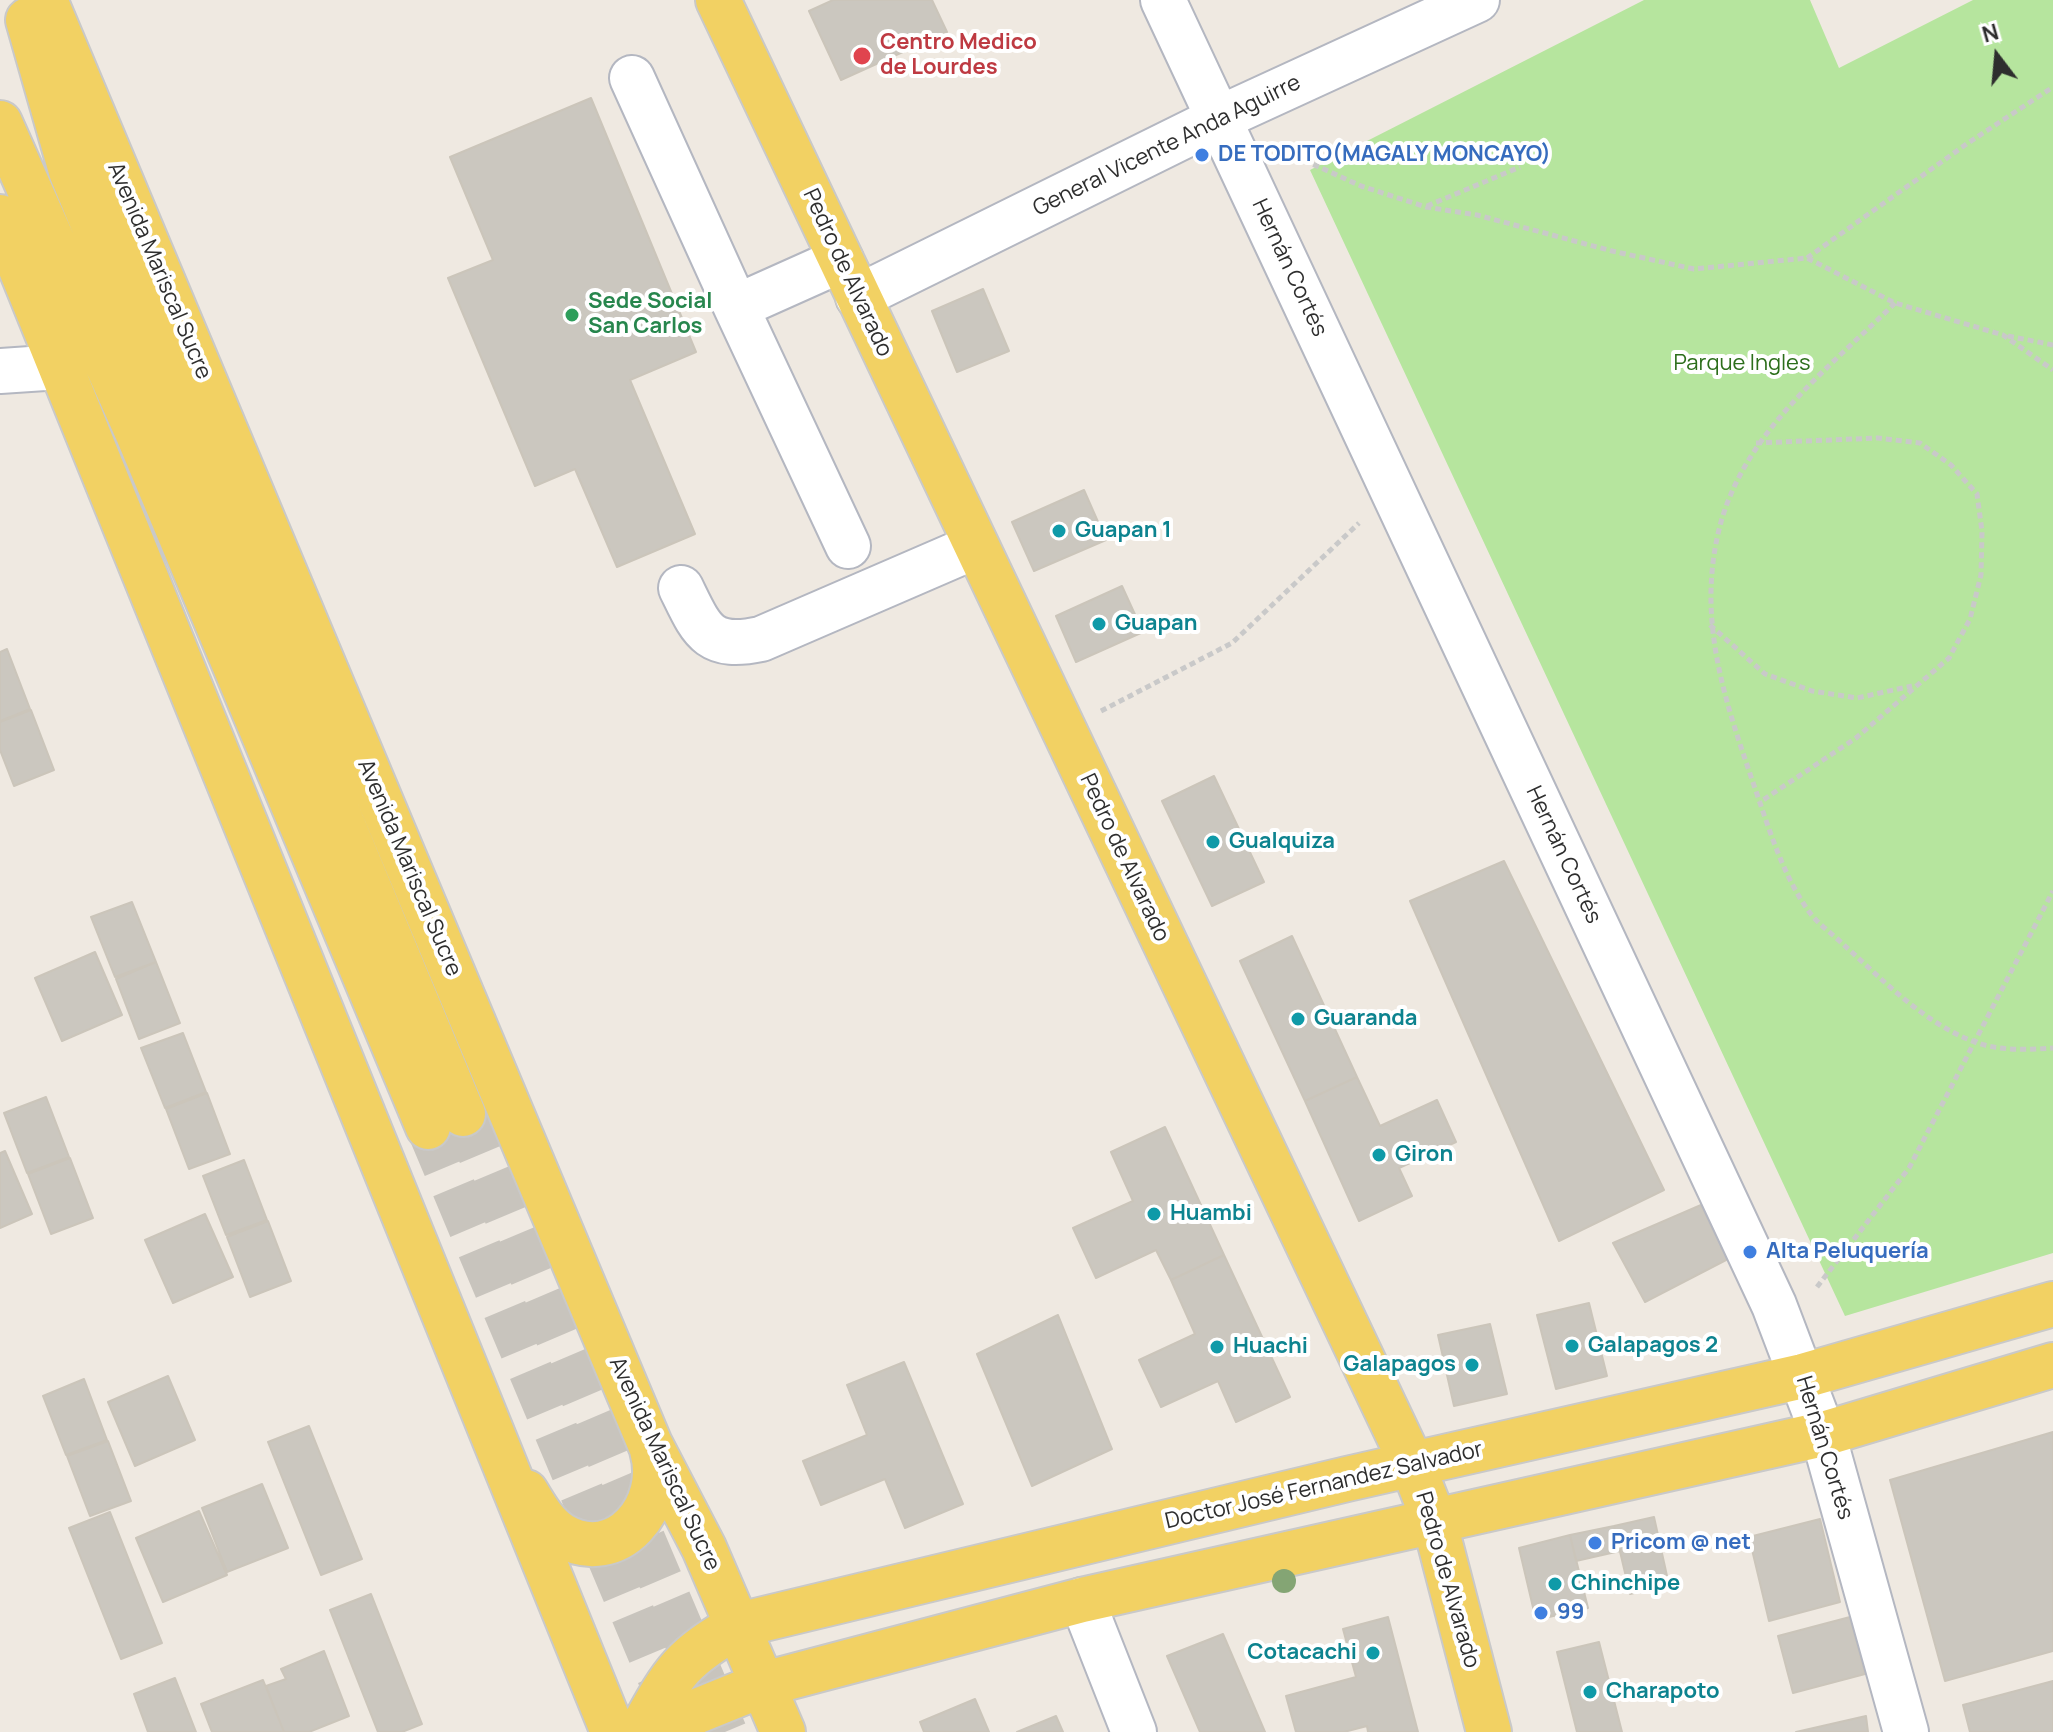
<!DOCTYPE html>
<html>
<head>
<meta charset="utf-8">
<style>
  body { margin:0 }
  #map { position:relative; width:2053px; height:1732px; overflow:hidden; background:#efe9e1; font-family:Manrope,sans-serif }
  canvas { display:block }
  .north { position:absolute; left:1957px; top:16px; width:80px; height:80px; -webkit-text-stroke:6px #fff; paint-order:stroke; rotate:344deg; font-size:22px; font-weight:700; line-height:32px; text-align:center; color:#2e2e2e }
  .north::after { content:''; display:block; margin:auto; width:28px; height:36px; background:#2e2e2e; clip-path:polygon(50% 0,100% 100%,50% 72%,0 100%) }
</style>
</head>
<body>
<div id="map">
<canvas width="2053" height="1732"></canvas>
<div class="north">N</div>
</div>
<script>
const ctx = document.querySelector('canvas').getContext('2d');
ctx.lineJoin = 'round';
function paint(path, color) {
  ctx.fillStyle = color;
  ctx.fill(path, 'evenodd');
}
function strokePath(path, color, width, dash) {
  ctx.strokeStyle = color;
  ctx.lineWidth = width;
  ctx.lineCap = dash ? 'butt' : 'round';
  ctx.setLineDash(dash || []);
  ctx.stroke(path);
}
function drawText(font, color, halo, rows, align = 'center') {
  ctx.font = font + ' Manrope,sans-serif';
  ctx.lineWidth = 8;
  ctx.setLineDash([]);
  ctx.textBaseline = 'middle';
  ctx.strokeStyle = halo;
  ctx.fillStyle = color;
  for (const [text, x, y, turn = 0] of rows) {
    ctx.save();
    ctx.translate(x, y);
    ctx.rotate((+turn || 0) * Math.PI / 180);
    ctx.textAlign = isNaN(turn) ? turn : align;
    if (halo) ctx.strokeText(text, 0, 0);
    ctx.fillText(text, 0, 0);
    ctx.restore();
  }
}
paint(new Path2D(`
  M1644,0H1810L1839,68L1973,0H2053V1253L1845,1316L1310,170Z`), '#b6e59e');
const building = new Path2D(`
  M833,0H932L947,32L841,80L809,11Z
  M591,98L696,352L630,380L695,534L617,567L575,469L535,486L448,278L493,260L450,157Z
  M983,289L1009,351L957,372L932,311Z
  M1084,490L1106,540L1034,571L1012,522Z
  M1122,586L1143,632L1076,662L1056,616Z
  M7,649L30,709L0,721V652Z
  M31,710L54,770L14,786L0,750V722Z
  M1214,776L1264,882L1212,906L1162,801Z
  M1504,861L1664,1190L1559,1241L1410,901Z
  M132,902L156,962L115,977L91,917Z
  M1292,936L1357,1077L1305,1101L1240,961Z
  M95,952L122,1015L62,1041L35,978Z
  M156,962L180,1023L139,1039L116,979Z
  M183,1033L206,1092L165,1108L141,1048Z
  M1357,1077L1380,1126L1437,1100L1456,1142L1399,1168L1412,1196L1359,1221L1305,1101Z
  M207,1093L230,1154L189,1169L166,1109Z
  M46,1097L69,1157L27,1173L4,1113Z
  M1165,1127L1224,1255L1171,1280L1156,1250L1096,1278L1073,1228L1133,1201L1111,1152Z
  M5,1151L32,1214L0,1228V1153Z
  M70,1158L93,1218L51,1234L28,1174Z
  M244,1160L267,1220L226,1235L203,1176Z
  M1701,1205L1728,1259L1645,1302L1613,1243Z
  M205,1214L233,1277L173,1303L145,1240Z
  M268,1221L291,1281L250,1297L227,1237Z
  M1224,1255L1290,1397L1236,1422L1218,1381L1161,1407L1139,1360L1195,1334L1171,1280Z
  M1589,1303L1607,1376L1556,1389L1537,1315Z
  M1058,1315L1112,1449L1032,1486L977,1354Z
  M1490,1324L1507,1394L1454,1406L1438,1335Z
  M904,1362L963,1504L905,1528L885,1479L821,1505L803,1461L867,1435L847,1385Z
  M168,1376L195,1440L135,1466L108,1402Z
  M84,1379L107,1440L66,1455L43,1396Z
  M309,1426L362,1559L321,1575L268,1442Z
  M2053,1432V1651L1945,1681L1890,1480Z
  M108,1441L131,1501L90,1516L67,1456Z
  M262,1484L288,1548L227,1572L202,1508Z
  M199,1511L227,1575L163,1602L136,1538Z
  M110,1512L162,1643L121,1659L69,1528Z
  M1654,1517L1669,1585L1630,1594L1614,1526Z
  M1820,1519L1840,1602L1769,1621L1749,1537Z
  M1614,1526L1620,1551L1576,1561L1570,1535Z
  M1570,1535L1588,1608L1536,1620L1519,1548Z
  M371,1594L422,1724L402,1732H378L330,1610Z
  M1388,1617L1418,1732H1368L1367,1726L1344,1732H1296L1286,1696L1356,1677L1343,1629Z
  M1850,1617L1865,1674L1793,1693L1778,1636Z
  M1223,1634L1265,1732H1200L1167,1656Z
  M1599,1642L1622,1732H1577L1557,1652Z
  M324,1651L349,1716L309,1732H284L266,1686L286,1679L281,1669Z
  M175,1678L196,1732H148L134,1694Z
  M263,1680L284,1732H212L201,1704Z
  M2053,1681V1732H1970L1963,1705Z
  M975,1699L989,1732H924L920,1722Z
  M1056,1716L1063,1732H1017Z
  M1866,1716L1868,1732H1796Z`);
paint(building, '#cbc7bf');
strokePath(building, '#cbc5ba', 2);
strokePath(new Path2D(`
  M463,1114L725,1732
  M428,1127L677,1719`), '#c8c4bd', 44, [44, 22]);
const minor = new Path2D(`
  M1163,0L1774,1305L1823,1434L1906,1732
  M632,78L736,307L841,260
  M858,297L1220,118L1477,0
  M736,307L848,546
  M0,371L60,367
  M681,588C702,631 708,650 761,639L976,546
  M1082,1600L1134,1732`);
const major = new Path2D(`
  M45,0L650,1444L704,1548L783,1732
  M718,0L1412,1464L1434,1520L1489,1732
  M28,20L71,171L463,1114
  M0,123L138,434L428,1127
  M0,217L613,1732
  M526,1492C535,1507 545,1525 561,1535C618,1568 668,1505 652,1450
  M640,1732C673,1673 679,1659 739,1625L1347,1479L1803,1376L2053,1304
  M665,1732L695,1712L764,1684L1082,1600L1823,1434L2053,1365`);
strokePath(minor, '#b4b7c1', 48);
strokePath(major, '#c9c9c9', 48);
strokePath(new Path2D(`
  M1286,152L1361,186L1426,207L1477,215L1612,251L1694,269L1807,258L1895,303L2003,335L2053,370
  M1427,206L1520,167
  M1807,258L1968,143L2053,87
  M1895,303C1826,371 1740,435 1718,534C1696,630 1730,714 1760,803C1773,841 1786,880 1810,913C1819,925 1834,935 1845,946C1884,981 1925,1024 1975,1042C1999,1051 2028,1050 2053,1048
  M2008,336L2053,345
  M1756,443L1878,438L1920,443L1951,465L1977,494L1982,531L1981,575L1970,619L1949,658L1856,738L1760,802
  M1710,625L1765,674L1812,691L1857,698L1912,686
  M1101,711L1232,643L1359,523
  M1817,1287L1909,1168L2053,891`), '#c9c9c9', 5, [6, 4]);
strokePath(minor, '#fff', 44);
strokePath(major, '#f2d163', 44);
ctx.fillStyle = '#84a574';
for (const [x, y] of [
  [1284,1581]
]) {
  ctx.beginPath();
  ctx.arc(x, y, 12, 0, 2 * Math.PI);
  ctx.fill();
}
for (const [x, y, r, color] of [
  [862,56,10,"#e0444e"],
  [1202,155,8,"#3f7fe0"],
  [572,315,8,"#2e9e5b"],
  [1059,531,8,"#0f9aa8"],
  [1099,624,8,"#0f9aa8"],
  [1213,842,8,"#0f9aa8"],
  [1298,1019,8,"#0f9aa8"],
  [1379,1155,8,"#0f9aa8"],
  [1154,1214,8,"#0f9aa8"],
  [1750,1252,8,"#3f7fe0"],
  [1572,1346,8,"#0f9aa8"],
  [1217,1347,8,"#0f9aa8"],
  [1472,1365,8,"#0f9aa8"],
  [1595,1543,8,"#3f7fe0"],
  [1555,1584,8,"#0f9aa8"],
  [1541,1613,8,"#3f7fe0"],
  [1373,1653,8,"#0f9aa8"],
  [1590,1692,8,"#0f9aa8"]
]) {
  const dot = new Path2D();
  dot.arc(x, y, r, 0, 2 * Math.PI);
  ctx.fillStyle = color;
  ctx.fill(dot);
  strokePath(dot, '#fff', 3);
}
drawText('bold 22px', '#be3a42', '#fff', [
  ["Centro Medico",880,43],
  ["de Lourdes",880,68]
], 'left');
drawText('22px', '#2e2e2e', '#fff', [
  ["General Vicente Anda Aguirre",1167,146,-26],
  ["Hernán Cortés",1289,268,65],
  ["Avenida Mariscal Sucre",159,271,67],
  ["Pedro de Alvarado",847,273,65],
  ["Hernán Cortés",1563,855,65],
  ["Pedro de Alvarado",1124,858,65],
  ["Avenida Mariscal Sucre",409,868,67],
  ["Hernán Cortés",1824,1448,73],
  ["Avenida Mariscal Sucre",664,1464,65],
  ["Doctor José Fernandez Salvador",1324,1486,-13],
  ["Pedro de Alvarado",1447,1580,74]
]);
drawText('bold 22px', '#366cbe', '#fff', [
  ["DE TODITO(MAGALY MONCAYO)",1218,155],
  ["Alta Peluquería",1766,1252],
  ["Pricom @ net",1611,1543],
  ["99",1557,1613]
], 'left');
drawText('bold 22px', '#27864d', '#fff', [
  ["Sede Social",588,302],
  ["San Carlos",588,327]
], 'left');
drawText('22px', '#2c6e1b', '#fff', [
  ["Parque Ingles",1742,364]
]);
drawText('bold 22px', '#0d838f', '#fff', [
  ["Guapan 1",1075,531],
  ["Guapan",1115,624],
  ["Gualquiza",1229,842],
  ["Guaranda",1314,1019],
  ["Giron",1395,1155],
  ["Huambi",1170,1214],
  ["Galapagos 2",1588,1346],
  ["Huachi",1233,1347],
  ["Galapagos",1456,1365,"right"],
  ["Chinchipe",1571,1584],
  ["Cotacachi",1357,1653,"right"],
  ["Charapoto",1606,1692]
], 'left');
</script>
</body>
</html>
